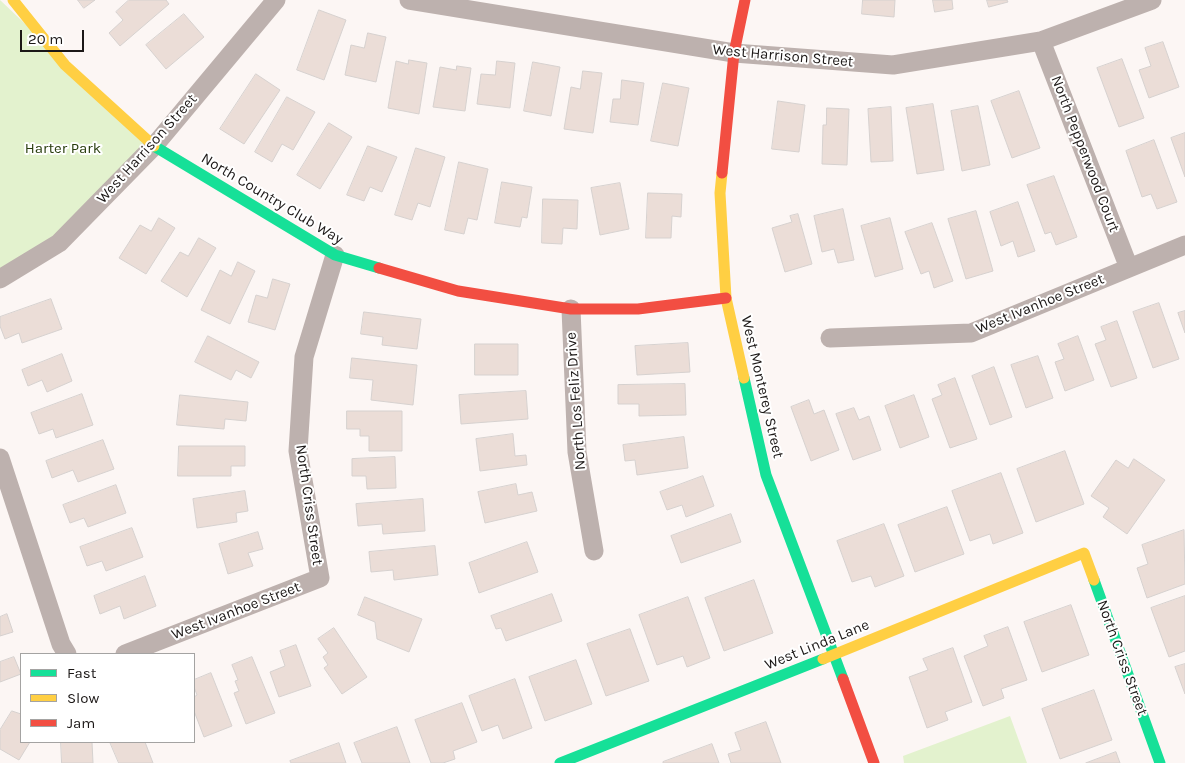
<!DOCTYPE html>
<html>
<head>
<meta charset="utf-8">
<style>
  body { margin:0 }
  #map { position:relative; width:1185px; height:763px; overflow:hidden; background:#fcf6f4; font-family:Karla,sans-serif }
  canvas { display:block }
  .legend { position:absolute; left:20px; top:653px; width:175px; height:90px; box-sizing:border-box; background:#fff; border:1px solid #a4a3a2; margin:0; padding:6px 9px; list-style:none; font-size:15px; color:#1c1817 }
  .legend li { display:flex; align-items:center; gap:10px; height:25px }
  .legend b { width:25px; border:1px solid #a4a3a2 }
  .scale { position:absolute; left:20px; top:30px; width:64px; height:22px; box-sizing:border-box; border:2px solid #1c1817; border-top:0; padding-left:6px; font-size:15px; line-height:18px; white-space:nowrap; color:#1c1817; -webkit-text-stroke:4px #fff; paint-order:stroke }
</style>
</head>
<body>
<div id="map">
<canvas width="1185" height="763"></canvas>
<ul class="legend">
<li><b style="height:6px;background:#16e098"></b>Fast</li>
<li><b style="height:6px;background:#ffcf43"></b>Slow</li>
<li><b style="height:6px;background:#f24e42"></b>Jam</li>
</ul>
<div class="scale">20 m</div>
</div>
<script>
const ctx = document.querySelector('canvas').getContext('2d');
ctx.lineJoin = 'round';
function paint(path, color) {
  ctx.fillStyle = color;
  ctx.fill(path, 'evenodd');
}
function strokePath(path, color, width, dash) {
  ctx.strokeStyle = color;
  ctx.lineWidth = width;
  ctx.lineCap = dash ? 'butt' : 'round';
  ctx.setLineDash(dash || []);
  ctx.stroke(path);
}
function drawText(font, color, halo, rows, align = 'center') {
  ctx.font = font + ' Karla,sans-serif';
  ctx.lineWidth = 4;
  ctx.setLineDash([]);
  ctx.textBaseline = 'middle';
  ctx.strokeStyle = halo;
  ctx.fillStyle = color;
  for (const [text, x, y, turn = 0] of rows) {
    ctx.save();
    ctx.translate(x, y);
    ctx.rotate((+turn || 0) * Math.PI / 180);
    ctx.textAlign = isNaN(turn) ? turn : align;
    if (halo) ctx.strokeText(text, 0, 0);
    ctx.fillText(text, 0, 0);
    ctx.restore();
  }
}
paint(new Path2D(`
  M0,0L154,146L59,243L0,279Z
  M1010,716L1027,763H904L903,756Z`), '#e3f2ce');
const building = new Path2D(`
  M78,0H95L84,8Z
  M129,0H166L169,4L120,46L109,33L123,20L116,12Z
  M863,0H895L894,17L862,14Z
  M933,0H952L953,9L935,12Z
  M987,0H1007L1008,2L989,7Z
  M319,10L346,20L324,80L297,70Z
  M184,14L204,37L166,69L146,45Z
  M368,33L386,37L376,82L345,75L351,45L364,48Z
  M1163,42L1179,87L1149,98L1139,70L1151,66L1145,48Z
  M1122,59L1144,118L1119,127L1097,68Z
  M409,60L427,63L419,114L388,108L396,61L408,64Z
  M497,61L515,63L510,108L477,104L481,74L495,75Z
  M533,62L560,67L551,116L524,111Z
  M457,66L471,68L465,111L433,107L440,67L456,70Z
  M583,71L602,73L593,133L564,129L571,87L580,89Z
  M256,74L280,90L244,144L220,129Z
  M622,80L644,83L638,125L610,122L613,99H620Z
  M663,83L689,88L678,146L651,141Z
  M1019,91L1040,148L1012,158L991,101Z
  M287,97L315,112L293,150L282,144L272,162L255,152Z
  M778,101L805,105L799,152L772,149Z
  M933,104L944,170L917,174L906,108Z
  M978,106L990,165L962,171L951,111Z
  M891,107L893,161L871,162L868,109Z
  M827,108L849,109L847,165L822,164L823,125H826Z
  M329,123L352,137L320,189L297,175Z
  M1185,133V177L1171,138Z
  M1154,140L1177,202L1157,209L1151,194L1142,197L1126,151Z
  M368,146L397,157L382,192L370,187L364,201L347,195Z
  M416,148L445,157L430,207L418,203L412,220L395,215Z
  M459,162L488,169L477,220L468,218L464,234L445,230Z
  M1054,176L1077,237L1056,245L1051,232L1045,234L1027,185Z
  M502,182L532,187L527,218L522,217L520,227L495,223Z
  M620,183L629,229L600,235L591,188Z
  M648,193L682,194L681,217L672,216L671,238H646Z
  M543,199L578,200L577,229L563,228L562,244L542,243Z
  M1018,202L1035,251L1018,257L1013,241L1001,246L990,212Z
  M843,209L854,260L838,263L834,249L822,252L814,216Z
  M976,211L993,271L966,279L948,219Z
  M798,214L812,264L785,272L772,228L792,222L790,216Z
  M159,218L175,228L146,274L119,258L140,225L151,231Z
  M890,218L903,269L875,277L861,226Z
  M932,223L953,281L934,288L929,271L921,274L905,232Z
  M199,238L216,248L187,297L161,281L180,252L188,256Z
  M238,262L255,271L230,324L201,310L220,270L231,276Z
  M273,279L290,284L275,330L248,322L256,295L267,298Z
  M51,299L62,329L22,343L19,333L5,339L0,326V317Z
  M1159,303L1179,359L1153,368L1133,312Z
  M1185,311V333L1178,313Z
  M364,312L421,319L417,349L382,345L383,337L361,334Z
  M1117,321L1137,378L1111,387L1095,344L1106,340L1101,327Z
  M208,336L259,362L251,378L236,370L231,380L195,362Z
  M1078,336L1094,380L1065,391L1055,362L1064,359L1058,344Z
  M688,343L690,372L637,375L635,346Z
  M475,344H518V375H475Z
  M62,354L72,381L47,392L42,380L28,386L22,370Z
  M1038,356L1053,398L1026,408L1011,365Z
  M352,358L417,365L413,405L371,400L373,380L350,378Z
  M994,367L1012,417L990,425L972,376Z
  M955,378L977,439L950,448L932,399L942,395L938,385Z
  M685,384L686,415L639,416V404H618V385Z
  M526,391L528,419L461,424L459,395Z
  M82,394L93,425L56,438L53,429L39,434L31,413Z
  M180,395L248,402L246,421L225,419L224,429L177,425Z
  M914,395L929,437L900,448L885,406Z
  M809,400L814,414L824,410L839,450L811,461L791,407Z
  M854,408L859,420L869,416L881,450L853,460L836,414Z
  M347,411H402V451H369V436H360V429H347Z
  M513,434L515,456L526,455L527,465L480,471L476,439Z
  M684,437L688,468L637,475L635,460L625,461L623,445Z
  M103,440L114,469L78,482L73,470L52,478L46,461Z
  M179,446H245V466H231V476H178Z
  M1065,451L1084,504L1036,522L1017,469Z
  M395,457L396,488L367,489L366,476H352V459Z
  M1134,459L1165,480L1127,534L1103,517L1109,508L1091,496L1116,460L1128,468Z
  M1001,473L1023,533L993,544L990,534L970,541L952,491Z
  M703,476L714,506L686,517L682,505L667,510L660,492Z
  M516,484L518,495L532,492L537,511L485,523L478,492Z
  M116,485L126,513L88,527L84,518L70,523L63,505Z
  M245,491L248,511L236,513L237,522L197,528L193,499Z
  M423,499L425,531L383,534L382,524L358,526L356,504Z
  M947,507L964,554L915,572L898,525Z
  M731,514L741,542L681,563L671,536Z
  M884,524L904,576L875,587L871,576L852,582L837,541Z
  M132,528L143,557L106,571L102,561L87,566L80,547Z
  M1184,530L1185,584L1147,598L1137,568L1148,564L1142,545Z
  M258,532L263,549L248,553L253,566L228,574L219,544Z
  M527,542L538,572L479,593L469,563Z
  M435,546L438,575L394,580L393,570L371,572L369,552Z
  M145,576L156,606L124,619L120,606L100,614L94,596Z
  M754,580L773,633L724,651L705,598Z
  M552,594L562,621L506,641L501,628L496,629L491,616Z
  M1185,596V651L1169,657L1151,608Z
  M365,597L422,619L409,652L377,639L375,622L358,615Z
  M688,597L710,658L687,667L683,656L657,665L639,615Z
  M1071,605L1089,655L1042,672L1024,622Z
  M7,614L13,632L0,636V617Z
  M1008,627L1027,680L1001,689L1004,698L983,706L964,656L988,646L984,636Z
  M334,628L367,677L342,694L324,668L328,665L323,657L328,653L318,639Z
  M630,629L649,681L606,696L587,644Z
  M296,645L311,686L279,697L270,672L285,666L280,651Z
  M953,648L972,702L945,712L948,720L927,728L909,677L928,670L923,659Z
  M14,657L21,674L0,682V662Z
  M252,657L275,713L246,724L234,693L239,691L235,681L238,680L232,665Z
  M576,660L592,704L545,721L529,677Z
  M1185,664V694L1175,667Z
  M211,673L232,726L204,737L194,711V697L197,695L194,687V680Z
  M515,679L532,728L503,739L498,725L482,731L469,696Z
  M1094,690L1112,740L1060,759L1042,709Z
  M462,703L477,742L453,751L455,759L443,763H431L415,720Z
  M12,711L21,714V742H30L19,760L0,749V730Z
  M766,722L781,763H731L728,754L741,750L735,733Z
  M397,727L410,763H362L354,743Z
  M61,742H92L93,763H62Z
  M110,742H145L153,763H119Z
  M339,743L346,763H291L290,761Z
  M712,744L719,763H663V762Z
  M1116,752L1120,763H1086Z`);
paint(building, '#ebddd7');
strokePath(building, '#d6d1cf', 1);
strokePath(new Path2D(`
  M409,0L734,53L893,65L1041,41L1152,0
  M1041,41L1129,268
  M0,279L59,243L154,146L276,0
  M571,309L577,452L594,551
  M830,338L971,333L1185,245
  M0,458L61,644L67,654
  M125,654L320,578L298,451L304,357L335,255`), '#bdb1ae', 19);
strokePath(new Path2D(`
  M154,146L335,255L379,268
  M744,378L766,475L843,679
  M1094,580L1160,763
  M560,763L823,659`), '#16e098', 11);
strokePath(new Path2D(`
  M13,0L65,65L154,146
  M722,173L720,193L726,298L744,378
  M823,659L1084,553L1094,580`), '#ffcf43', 11);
strokePath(new Path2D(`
  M722,173L734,53L745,0
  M379,268L458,291L571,309H638L726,298
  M843,679L874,763`), '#f24e42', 11);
drawText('15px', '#1c1817', '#fff', [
  ["West Harrison Street",783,56,5],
  ["West Harrison Street",147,149,-48],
  ["North Pepperwood Court",1085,154,69],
  ["North Country Club Way",272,199,31],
  ["West Ivanhoe Street",1040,304,-22],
  ["West Monterey Street",762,387,77],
  ["North Los Feliz Drive",576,401,-94],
  ["North Criss Street",309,505,82],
  ["West Ivanhoe Street",236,611,-21],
  ["West Linda Lane",817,645,-22],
  ["North Criss Street",1122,658,70]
]);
drawText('15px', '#273c0b', '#fff', [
  ["Harter Park",63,149]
]);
</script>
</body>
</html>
